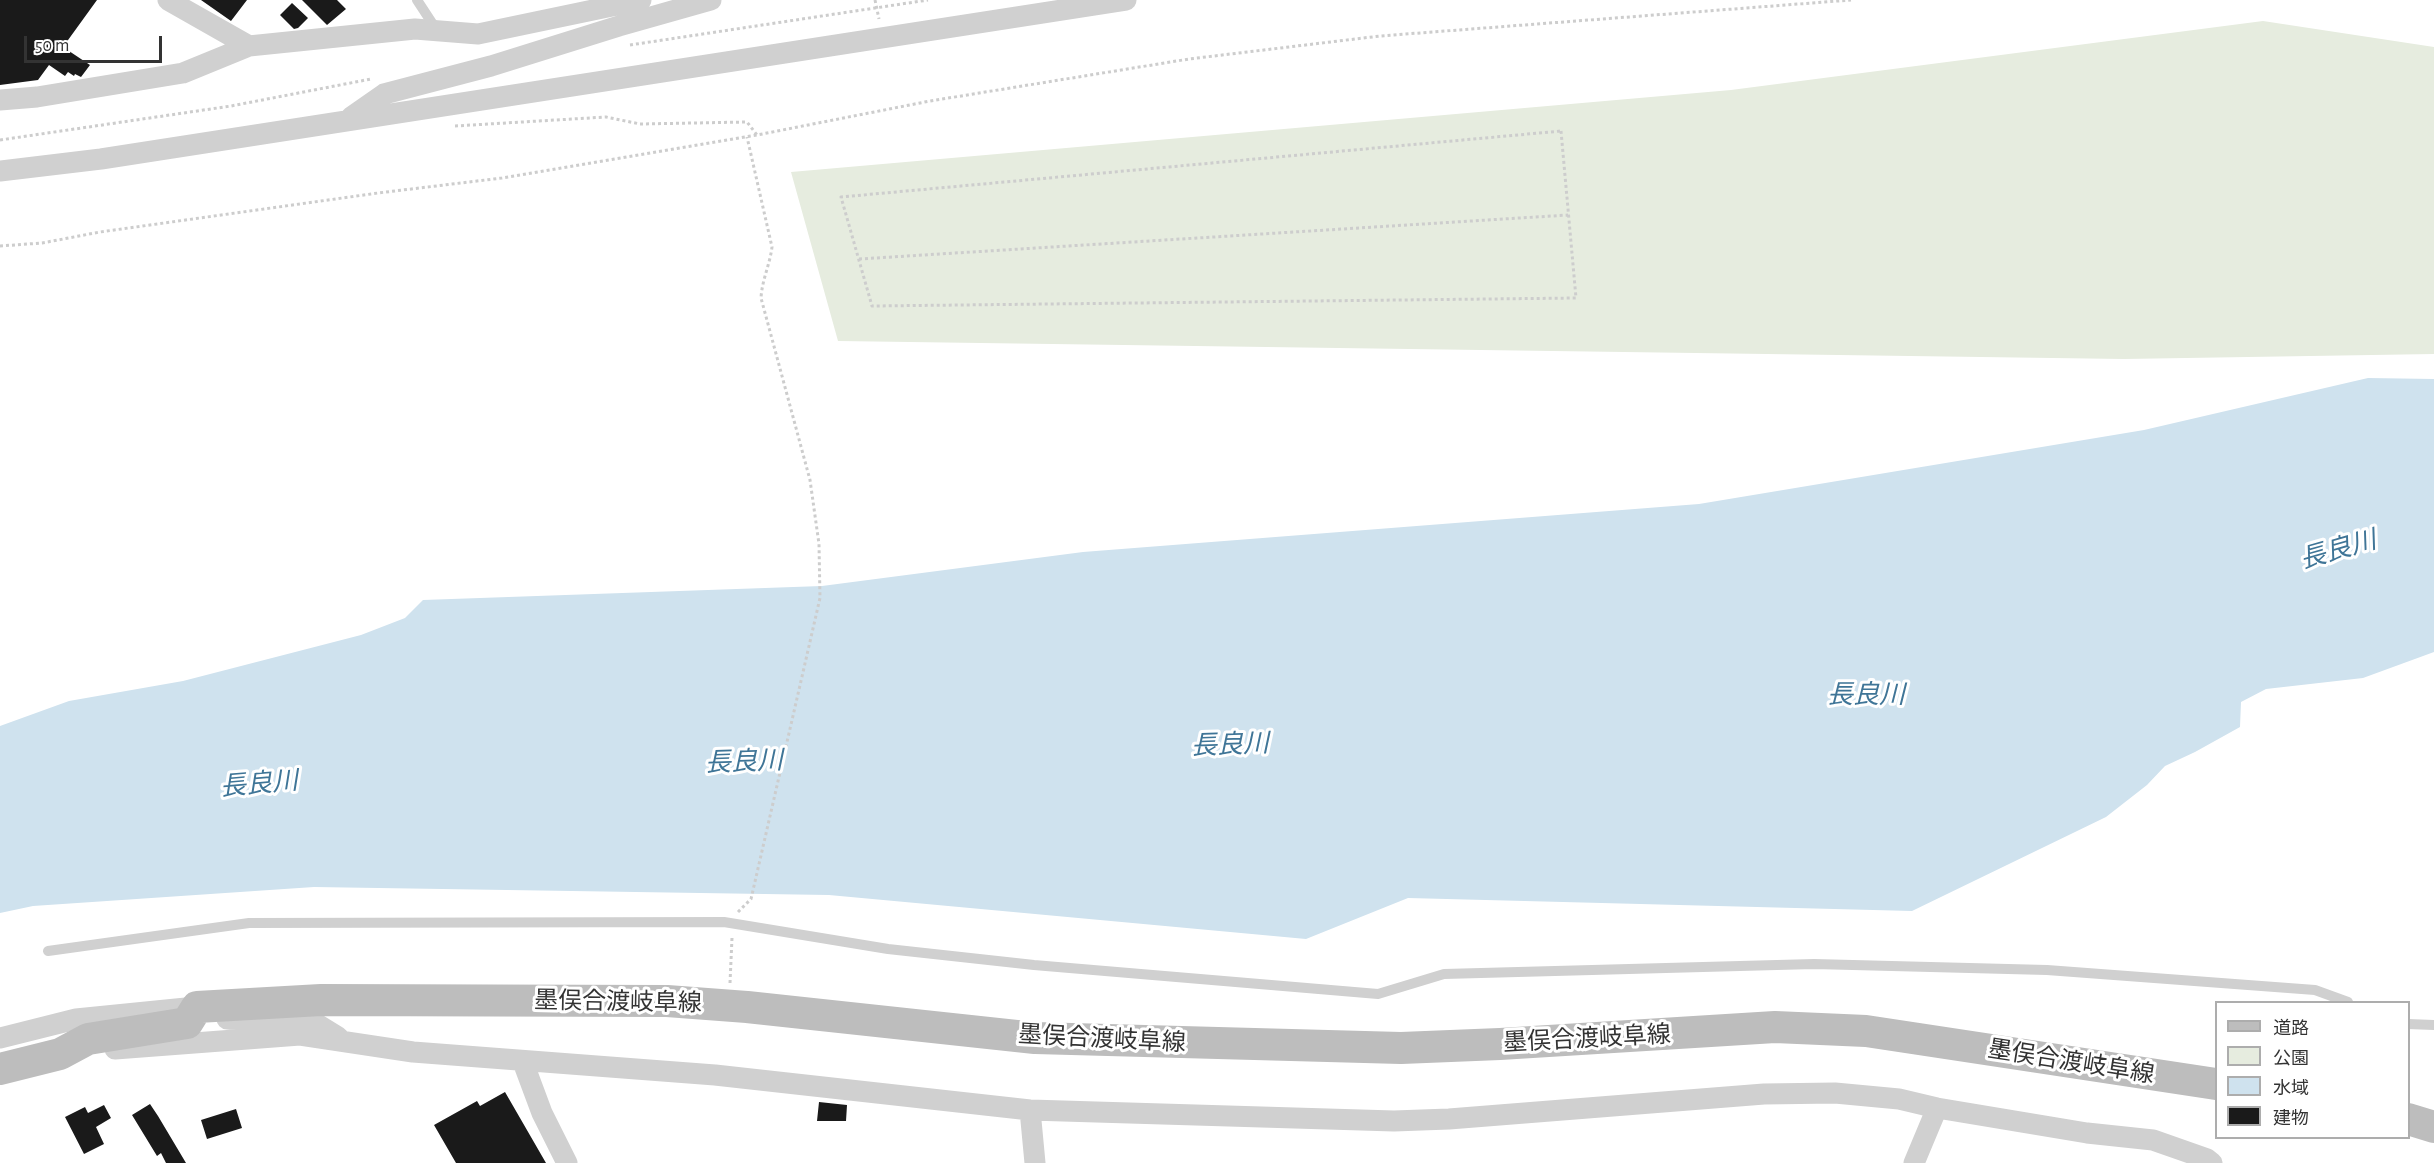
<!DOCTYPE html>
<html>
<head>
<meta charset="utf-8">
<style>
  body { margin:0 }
  #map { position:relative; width:2434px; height:1163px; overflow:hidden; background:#fff; font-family:"Alegreya Sans","Noto Sans JP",sans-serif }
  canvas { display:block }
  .legend { position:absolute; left:2215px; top:1001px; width:195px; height:138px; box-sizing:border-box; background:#fff; border:2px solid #adadad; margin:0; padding:8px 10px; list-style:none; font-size:18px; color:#333 }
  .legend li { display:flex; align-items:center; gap:12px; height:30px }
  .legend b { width:30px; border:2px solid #adadad }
  .scale { position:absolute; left:24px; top:36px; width:138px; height:27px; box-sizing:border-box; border:3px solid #333; border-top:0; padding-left:8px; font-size:18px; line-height:21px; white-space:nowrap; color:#333; -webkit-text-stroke:4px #fff; paint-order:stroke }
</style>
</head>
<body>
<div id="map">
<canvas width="2434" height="1163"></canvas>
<ul class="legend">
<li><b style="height:8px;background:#bdbdbd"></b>道路</li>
<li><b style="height:16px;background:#e6ecdf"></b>公園</li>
<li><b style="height:16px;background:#cfe2ee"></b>水域</li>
<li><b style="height:16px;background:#1a1a1a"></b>建物</li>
</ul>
<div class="scale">50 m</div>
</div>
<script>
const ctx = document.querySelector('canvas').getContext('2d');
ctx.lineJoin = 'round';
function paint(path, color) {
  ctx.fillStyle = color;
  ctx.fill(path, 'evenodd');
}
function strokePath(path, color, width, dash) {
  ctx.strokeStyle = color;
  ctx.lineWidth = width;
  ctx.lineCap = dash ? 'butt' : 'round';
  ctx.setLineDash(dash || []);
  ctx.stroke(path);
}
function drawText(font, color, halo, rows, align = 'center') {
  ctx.font = font + ' "Alegreya Sans","Noto Sans JP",sans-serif';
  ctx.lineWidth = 6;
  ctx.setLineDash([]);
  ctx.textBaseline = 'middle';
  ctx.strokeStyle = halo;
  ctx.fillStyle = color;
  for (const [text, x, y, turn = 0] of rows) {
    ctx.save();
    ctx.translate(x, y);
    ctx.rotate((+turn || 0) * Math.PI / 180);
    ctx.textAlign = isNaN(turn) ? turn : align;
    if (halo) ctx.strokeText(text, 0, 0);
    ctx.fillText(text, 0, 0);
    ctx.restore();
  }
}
paint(new Path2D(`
  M2263,21L2434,47V354L2124,359L838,341L791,172L1731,90Z`), '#e6ecdf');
paint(new Path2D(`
  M2368,378L2434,379V652L2363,678L2266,689L2241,702L2240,727L2195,752L2165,766L2147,785L2106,817L1912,911L1408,898L1306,939L829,895L314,887L33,906L0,913V726L69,701L183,681L361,635L405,618L423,600L822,586L1083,552L1699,504L2144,430Z`), '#cfe2ee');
paint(new Path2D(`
  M0,0H97L63,47L90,65L81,77L75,74L74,76L68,72L65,76L49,65L38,80L0,85Z
  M201,0H247L231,21Z
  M302,0H337L346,9L327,25Z
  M292,3L308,18L298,28L294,29L280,15Z
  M505,1092L546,1163H456L434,1125L477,1101L480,1106Z
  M819,1102L847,1105L846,1121H817Z
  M150,1104L158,1116L186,1163H166L161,1153L157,1156L132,1115Z
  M104,1105L111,1118L96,1127L104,1144L84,1154L65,1117L85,1107L88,1113Z
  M236,1109L242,1128L207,1139L201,1120Z`), '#1a1a1a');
strokePath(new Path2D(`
  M875,0L879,19
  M630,45L928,0
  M455,126L606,117L640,124L747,122L757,135
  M1561,131L1576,298L872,306L841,197Z
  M0,140L231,106L371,79
  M0,246L42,243L100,232L378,193L502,178L757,135L930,101L1189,59L1380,36L1851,0
  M859,259L1568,215
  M738,912L751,899L820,598L819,544L810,480L761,298C762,280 770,264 772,247L747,137
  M730,983L732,938`), '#cdcdcd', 3, [3, 3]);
strokePath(new Path2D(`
  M417,0L436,29
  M48,951L249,923L724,922L888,949L1034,965L1378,994L1444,974L1814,964L2047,970L2315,990L2348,1002
  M2408,1024L2434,1025`), '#d0d0d0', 10);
strokePath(new Path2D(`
  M168,0L249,46
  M0,100L37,97L183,73L249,46L415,29L478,34L641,0
  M351,117L384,94L491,66L619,26L711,0
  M0,171L101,159L1126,0
  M227,1019L312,1021L338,1037
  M0,1038L76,1019L196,1007
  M115,1049L300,1035L413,1052L715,1075L1030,1110L1394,1121L1449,1119L1764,1094L1835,1093L1899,1099L1937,1108L2087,1133L2153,1140L2207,1159L2212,1163
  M523,1062L542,1113L567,1163
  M1030,1110L1035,1163
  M1914,1163L1937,1108`), '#d0d0d0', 21);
strokePath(new Path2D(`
  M0,1069L60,1054L88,1039L187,1023L197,1007L321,1000L667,1001L747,1007L1035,1038L1401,1048L1500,1044L1775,1027L1866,1031L2216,1084
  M2408,1119L2434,1127`), '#bdbdbd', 32);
drawText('24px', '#333', '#fff', [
  ["墨俣合渡岐阜線",618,1002,1],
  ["墨俣合渡岐阜線",1102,1039,3],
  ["墨俣合渡岐阜線",1587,1039,-3],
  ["墨俣合渡岐阜線",2071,1062,9]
]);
drawText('italic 26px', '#3f7597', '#fff', [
  ["長良川",2338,550,-16],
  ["長良川",1866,695],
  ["長良川",1230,745,-2],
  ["長良川",744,762,-2],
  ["長良川",259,784,-5]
]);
</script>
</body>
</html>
